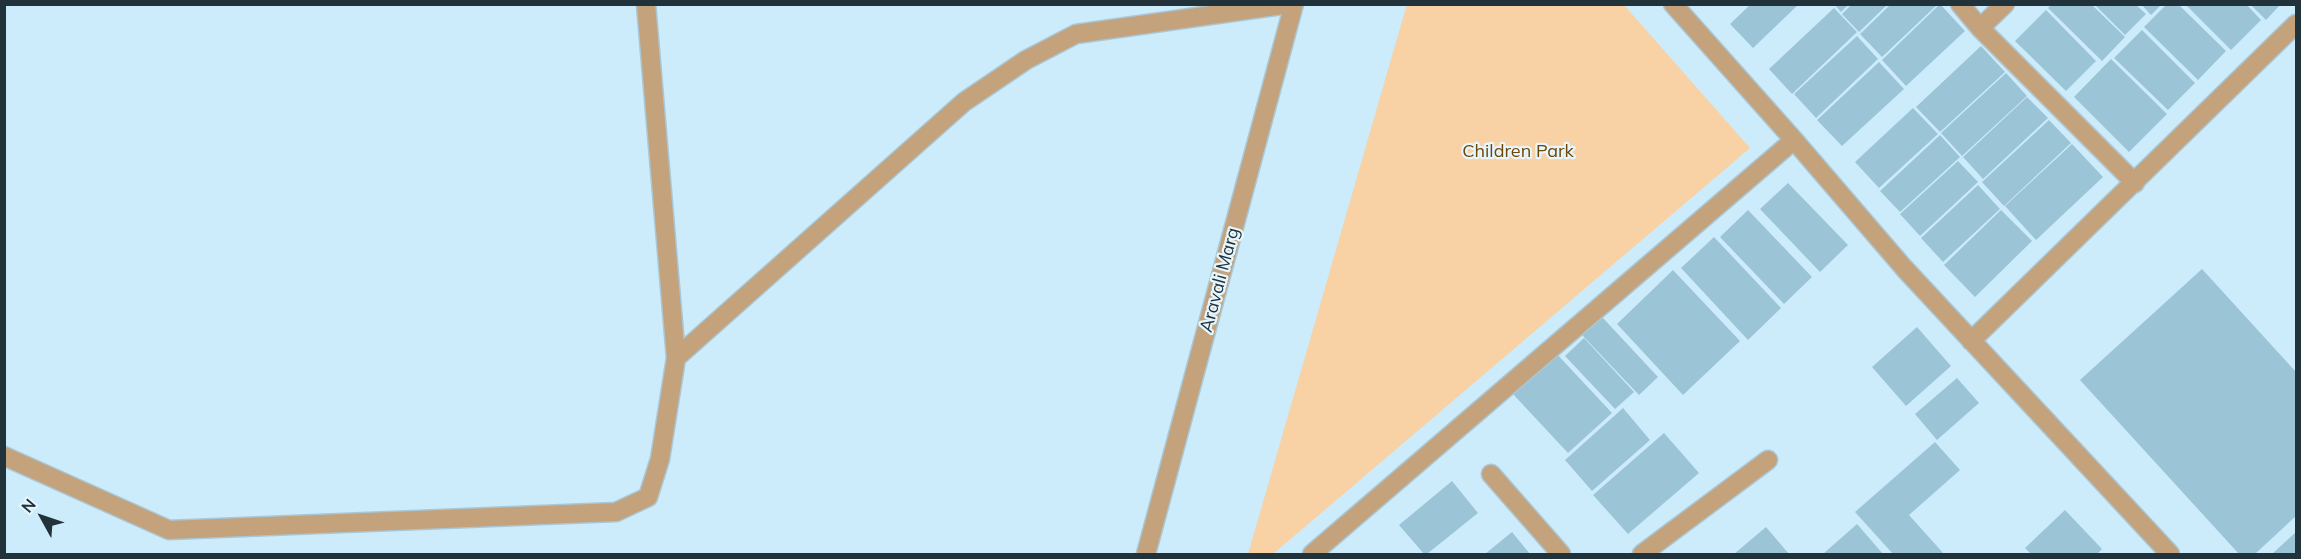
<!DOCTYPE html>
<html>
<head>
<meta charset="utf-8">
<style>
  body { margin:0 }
  #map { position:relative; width:2301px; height:559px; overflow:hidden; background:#ccecfc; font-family:Mulish,sans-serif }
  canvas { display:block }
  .frame { position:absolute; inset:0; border:6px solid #22323a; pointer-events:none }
  .north { position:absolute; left:12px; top:487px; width:60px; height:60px; -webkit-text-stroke:4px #e6f6fe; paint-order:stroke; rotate:310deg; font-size:16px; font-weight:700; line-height:24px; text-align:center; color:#22323a }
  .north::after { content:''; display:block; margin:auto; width:21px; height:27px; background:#22323a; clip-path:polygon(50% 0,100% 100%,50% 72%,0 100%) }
</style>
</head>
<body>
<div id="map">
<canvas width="2301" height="559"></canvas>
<div class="frame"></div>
<div class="north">N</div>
</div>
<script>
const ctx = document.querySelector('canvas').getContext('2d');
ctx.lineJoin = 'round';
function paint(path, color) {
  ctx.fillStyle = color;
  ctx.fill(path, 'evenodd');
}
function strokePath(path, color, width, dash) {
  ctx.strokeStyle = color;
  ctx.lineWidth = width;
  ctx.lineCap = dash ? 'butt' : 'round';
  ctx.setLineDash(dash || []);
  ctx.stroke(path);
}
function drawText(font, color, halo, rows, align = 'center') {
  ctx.font = font + ' Mulish,sans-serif';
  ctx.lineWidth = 4.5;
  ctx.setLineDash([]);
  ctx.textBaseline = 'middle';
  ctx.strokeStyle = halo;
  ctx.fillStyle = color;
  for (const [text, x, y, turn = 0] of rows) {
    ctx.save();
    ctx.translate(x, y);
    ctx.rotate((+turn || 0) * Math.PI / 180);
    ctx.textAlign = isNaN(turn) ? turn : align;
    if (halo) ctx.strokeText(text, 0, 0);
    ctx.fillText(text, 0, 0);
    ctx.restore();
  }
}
paint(new Path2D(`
  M1407,4L1624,5L1750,148L1273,554H1248Z`), '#f8d1a4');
paint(new Path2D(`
  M1751,4H1799L1753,48L1730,24Z
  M1834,4H1849L1841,12Z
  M1852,4H1888L1859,32L1842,14Z
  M1891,4H1938L1882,57L1860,34Z
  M1940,4L1965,31L1906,86L1882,60Z
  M2052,4H2091L2125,37L2102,61L2048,8Z
  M2094,4H2135L2146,14L2125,35Z
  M2141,4H2162L2151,15Z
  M2167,4H2178L2226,51L2198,80L2144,27Z
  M2185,4H2246L2261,20L2231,50Z
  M2250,4H2281L2266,20Z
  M1834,8L1857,32L1792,94L1769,69Z
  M2046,10L2096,61L2066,91L2015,41Z
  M2142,30L2195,83L2168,110L2114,58Z
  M1857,36L1878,59L1816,118L1794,94Z
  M1981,46L2005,72L1940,132L1916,107Z
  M2111,59L2167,114L2129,152L2074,97Z
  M1879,62L1904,89L1842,146L1817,120Z
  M2006,73L2027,96L1962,156L1941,133Z
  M2027,97L2048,118L1983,179L1963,157Z
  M1913,108L1938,134L1879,188L1855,162Z
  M2049,120L2071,143L2004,206L1982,182Z
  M1940,135L1960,157L1900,212L1880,191Z
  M2072,144L2103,177L2036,240L2005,206Z
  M1958,161L1978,182L1920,236L1900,214Z
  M1788,183L1848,245L1820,272L1760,209Z
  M1978,185L2000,209L1943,262L1921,238Z
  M1748,210L1812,277L1784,304L1720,237Z
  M2001,210L2032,241L1975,297L1944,265Z
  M1714,237L1781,308L1748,340L1681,268Z
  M2202,269L2296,372V516L2255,554H2239L2080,380Z
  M1673,270L1740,341L1683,395L1617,324Z
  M1602,317L1658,377L1639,395L1582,335Z
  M1917,327L1951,366L1906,406L1872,367Z
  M1584,338L1634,392L1615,409L1565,356Z
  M1555,352L1612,413L1568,453L1512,393Z
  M1957,378L1979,403L1937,440L1915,414Z
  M1623,408L1650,440L1592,491L1565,460Z
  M1664,433L1699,473L1628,534L1593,495Z
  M1935,442L1960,470L1909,515L1944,554H1893L1855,512Z
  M1452,481L1478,513L1427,554H1424L1399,525Z
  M2065,510L2102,549L2097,554H2031L2025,548Z
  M1857,524L1883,554H1823Z
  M1766,527L1789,554H1734Z
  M1512,532L1530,554H1485Z
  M2296,532V554H2272Z`), '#9cc4d7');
const minor = new Path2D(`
  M1673,4L1794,140L1904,268L2170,554
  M1960,4L1980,28L2135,183
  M1980,28L2005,4
  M1971,341L2296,24
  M676,358L964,102L1026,60L1076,34L1289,4
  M4,456L169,530L616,512L648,497L660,459L676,358L646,4
  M1491,474L1561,554
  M1146,554L1294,4
  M1312,554L1794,140
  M1642,554L1768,460`);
strokePath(minor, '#aac7d5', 21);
strokePath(minor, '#c3a27c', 18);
drawText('18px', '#704603', '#e6f6fe', [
  ["Children Park",1518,152]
]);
drawText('18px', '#22323a', '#e6f6fe', [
  ["Aravali Marg",1220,280,-75]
]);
</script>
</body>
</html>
